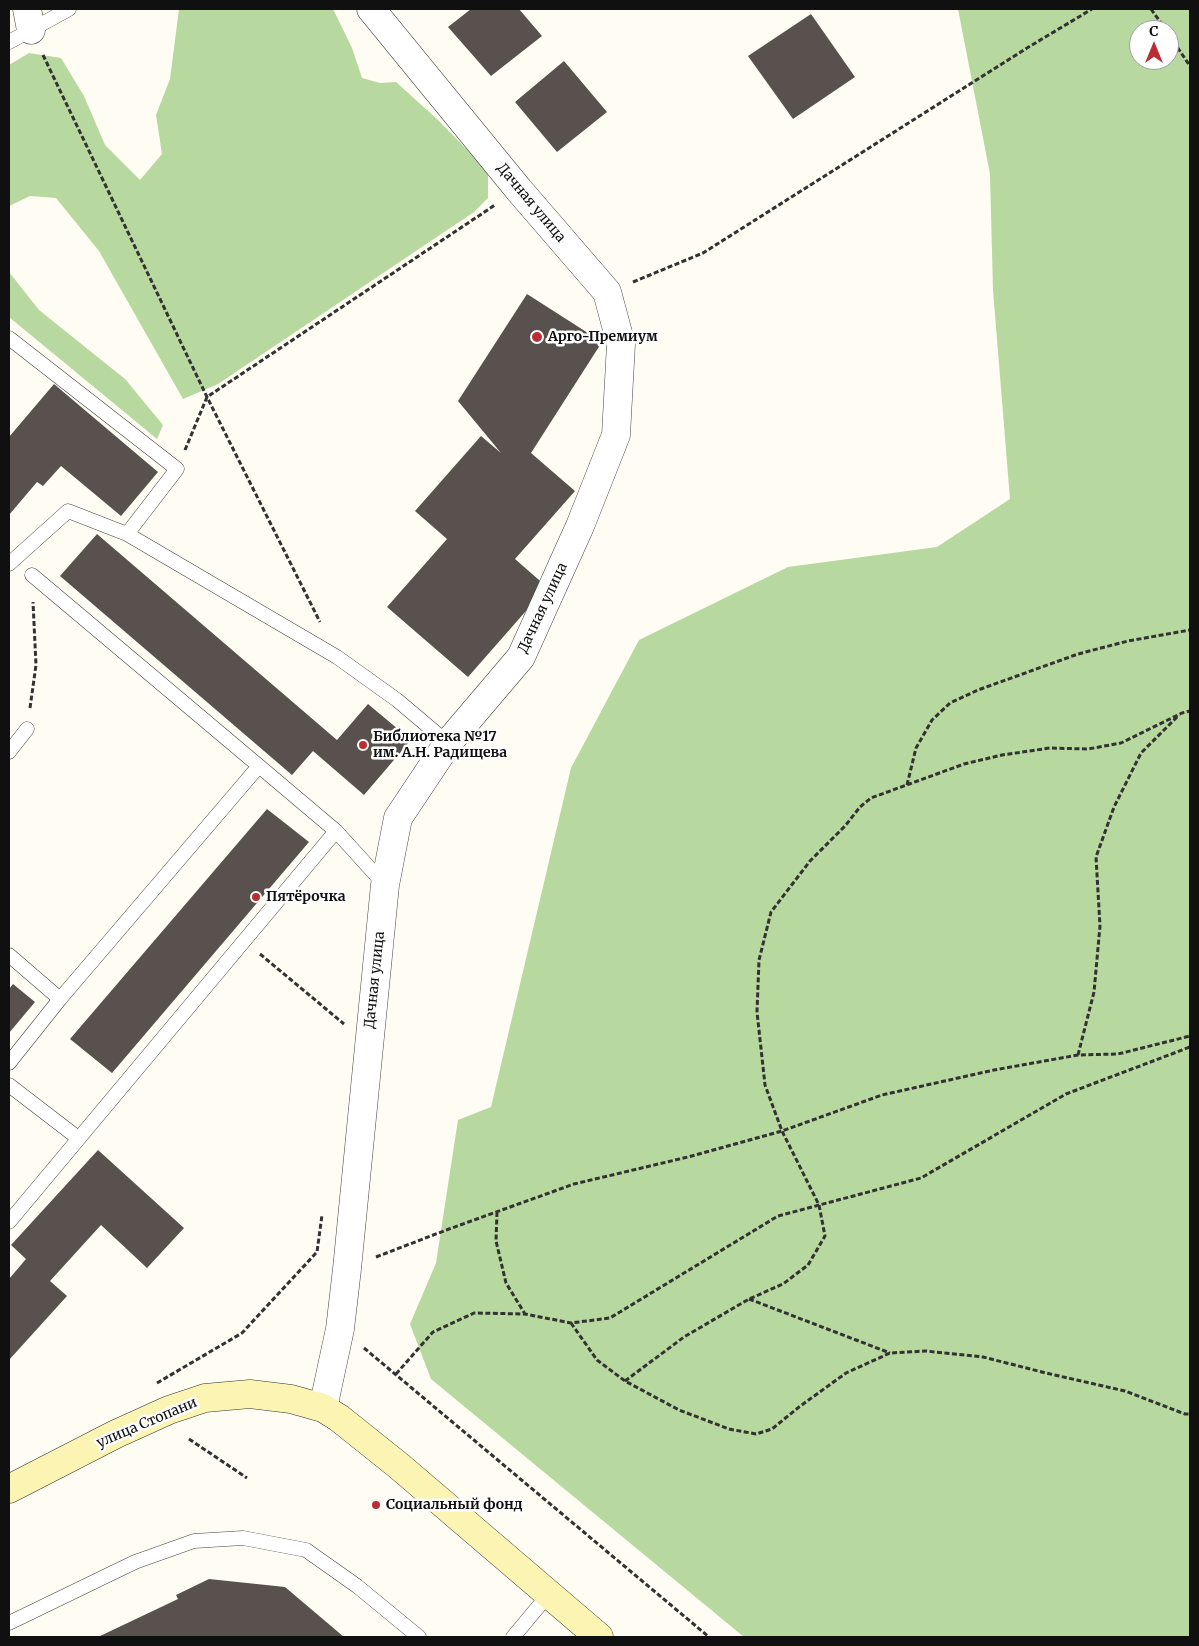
<!DOCTYPE html>
<html>
<head>
<meta charset="utf-8">
<style>
  body { margin:0 }
  #map { position:relative; width:1199px; height:1646px; overflow:hidden; background:#fefcf3; font-family:Merriweather,serif }
  canvas { display:block }
  .frame { position:absolute; inset:0; border:10px solid #101010; pointer-events:none }
  .north { position:absolute; left:1129px; top:20px; width:50px; height:50px; box-sizing:border-box; background:#fff; border:1px solid #9f9f9f; border-radius:50%; rotate:0deg; font-size:14px; font-weight:700; line-height:20px; text-align:center; color:#101010 }
  .north::after { content:''; display:block; margin:auto; width:18px; height:22px; background:#ba2e32; clip-path:polygon(50% 0,100% 100%,50% 72%,0 100%) }
</style>
</head>
<body>
<div id="map">
<canvas width="1199" height="1646"></canvas>
<div class="frame"></div>
<div class="north">С</div>
</div>
<script>
const ctx = document.querySelector('canvas').getContext('2d');
ctx.lineJoin = 'round';
function paint(path, color) {
  ctx.fillStyle = color;
  ctx.fill(path, 'evenodd');
}
function strokePath(path, color, width, dash) {
  ctx.strokeStyle = color;
  ctx.lineWidth = width;
  ctx.lineCap = dash ? 'butt' : 'round';
  ctx.setLineDash(dash || []);
  ctx.stroke(path);
}
function drawText(font, color, halo, rows, align = 'center') {
  ctx.font = font + ' Merriweather,serif';
  ctx.lineWidth = 5;
  ctx.setLineDash([]);
  ctx.textBaseline = 'middle';
  ctx.strokeStyle = halo;
  ctx.fillStyle = color;
  for (const [text, x, y, turn = 0] of rows) {
    ctx.save();
    ctx.translate(x, y);
    ctx.rotate((+turn || 0) * Math.PI / 180);
    ctx.textAlign = isNaN(turn) ? turn : align;
    if (halo) ctx.strokeText(text, 0, 0);
    ctx.fillText(text, 0, 0);
    ctx.restore();
  }
}
paint(new Path2D(`
  M179,9H333L352,48L362,78L380,83L396,82L437,119L488,171V198L474,212L218,384L183,399L99,251L56,198L30,196L9,206V65L29,53L61,58L84,96L105,145L140,180L162,154L156,115L170,79Z
  M958,9H1190V1637H744L431,1379L410,1324L436,1263L458,1120L491,1107L571,768L639,640L788,567L937,547L1010,499L993,290L990,174ZM1139,30H1169V60H1139Z
  M9,272L39,310L125,379L163,425L157,439L9,317Z`), '#b7d89e');
paint(new Path2D(`
  M471,9H519L542,36L491,76L448,27Z
  M811,14L855,77L793,119L748,56Z
  M564,61L607,112L557,152L515,102Z
  M527,294L602,342L531,453L575,491L515,559L547,587L468,677L387,607L447,539L415,511L481,436L501,453L458,401Z
  M54,384L158,472L121,516L61,466L43,486L37,482L9,515V437Z
  M97,534L337,740L368,704L411,740L364,795L313,751L292,775L60,576Z
  M267,809L309,842L112,1073L70,1039Z
  M13,984L35,1002L9,1033V989Z
  M98,1150L184,1228L147,1268L101,1225L50,1281L67,1296L9,1360V1279L26,1259L11,1245Z
  M209,1579L285,1587L344,1637H98L178,1599L176,1595Z`), '#58514d');
const lane = new Path2D(`
  M9,42L69,9
  M9,338L177,469L127,534L68,511L9,564
  M127,534L337,657L397,700L448,743
  M32,575L259,766
  M9,752L27,729
  M9,955L60,999L259,766L336,831L385,885
  M9,1063L60,999
  M9,1085L78,1138
  M9,1222L336,831
  M9,1623L135,1562L194,1541L243,1538L306,1550L357,1586L419,1637
  M513,1637L549,1594`);
const street = new Path2D(`
  M27,9L31,30
  M323,1408L340,1329L347,1269L385,885L398,818L448,743L521,657L580,526L616,435L621,344L607,292L519,190L371,9`);
const secondary = new Path2D(`
  M9,1489L116,1434L169,1410L205,1398L250,1394L291,1399L323,1408L339,1418L399,1466L599,1637`);
strokePath(lane, '#434343', 15);
strokePath(street, '#434343', 29);
strokePath(secondary, '#323232', 29);
strokePath(new Path2D(`
  M1151,9L1166,30
  M1169,35L1190,66
  M43,55L207,397L320,622
  M633,282L703,253L1027,48L1092,9
  M185,450L207,397L495,205
  M30,708L36,665L33,602
  M907,785L916,748L932,720L950,703L978,690L1078,654L1128,641L1190,630
  M260,954L344,1024
  M1078,1055L1094,992L1100,926L1096,857L1114,807L1141,753L1179,715
  M497,1212L496,1241L506,1283L525,1314
  M376,1257L449,1229L574,1184L688,1157L782,1131L882,1095L994,1070L1078,1055L1118,1054L1190,1036
  M749,1299L890,1353
  M571,1323L597,1360L625,1381L679,1410L729,1429L756,1434L772,1429L799,1407L846,1373L890,1353L926,1351L983,1357L1046,1373L1125,1391L1185,1414H1190
  M364,1348L709,1637
  M396,1374L433,1332L474,1313L525,1314L571,1323L610,1318L778,1216L921,1178L1066,1094L1190,1047
  M625,1381L684,1337L749,1299L783,1284L808,1265L825,1236L819,1205L782,1131L765,1085L757,1012L759,960L771,912L810,861L845,826L860,807L871,798L964,764L1002,755L1050,748L1088,749L1121,743L1182,713L1190,711
  M157,1383L242,1333L317,1252L322,1215
  M189,1439L247,1478`), '#323232', 3, [5, 2.5]);
strokePath(lane, '#fff', 14);
strokePath(street, '#fff', 28);
strokePath(secondary, '#fbf4b2', 28);
for (const [x, y, r, color] of [
  [537,337,6,"#ba2e32"],
  [363,745,5,"#ba2e32"],
  [256,897,5,"#ba2e32"],
  [376,1505,5,"#ba2e32"]
]) {
  const dot = new Path2D();
  dot.arc(x, y, r, 0, 2 * Math.PI);
  ctx.fillStyle = color;
  ctx.fill(dot);
  strokePath(dot, '#fff', 2);
}
drawText('14px', '#101010', '#fff', [
  ["Дачная улица",531,203,50],
  ["Дачная улица",543,608,-65],
  ["Дачная улица",375,980,-84],
  ["улица Стопани",147,1423,-23]
]);
drawText('bold 14px', '#101010', '#fff', [
  ["Арго-Премиум",548,337],
  ["Библиотека №17",373,737],
  ["им. А.Н. Радищева",373,753],
  ["Пятёрочка",266,897],
  ["Социальный фонд",386,1505]
], 'left');
</script>
</body>
</html>
